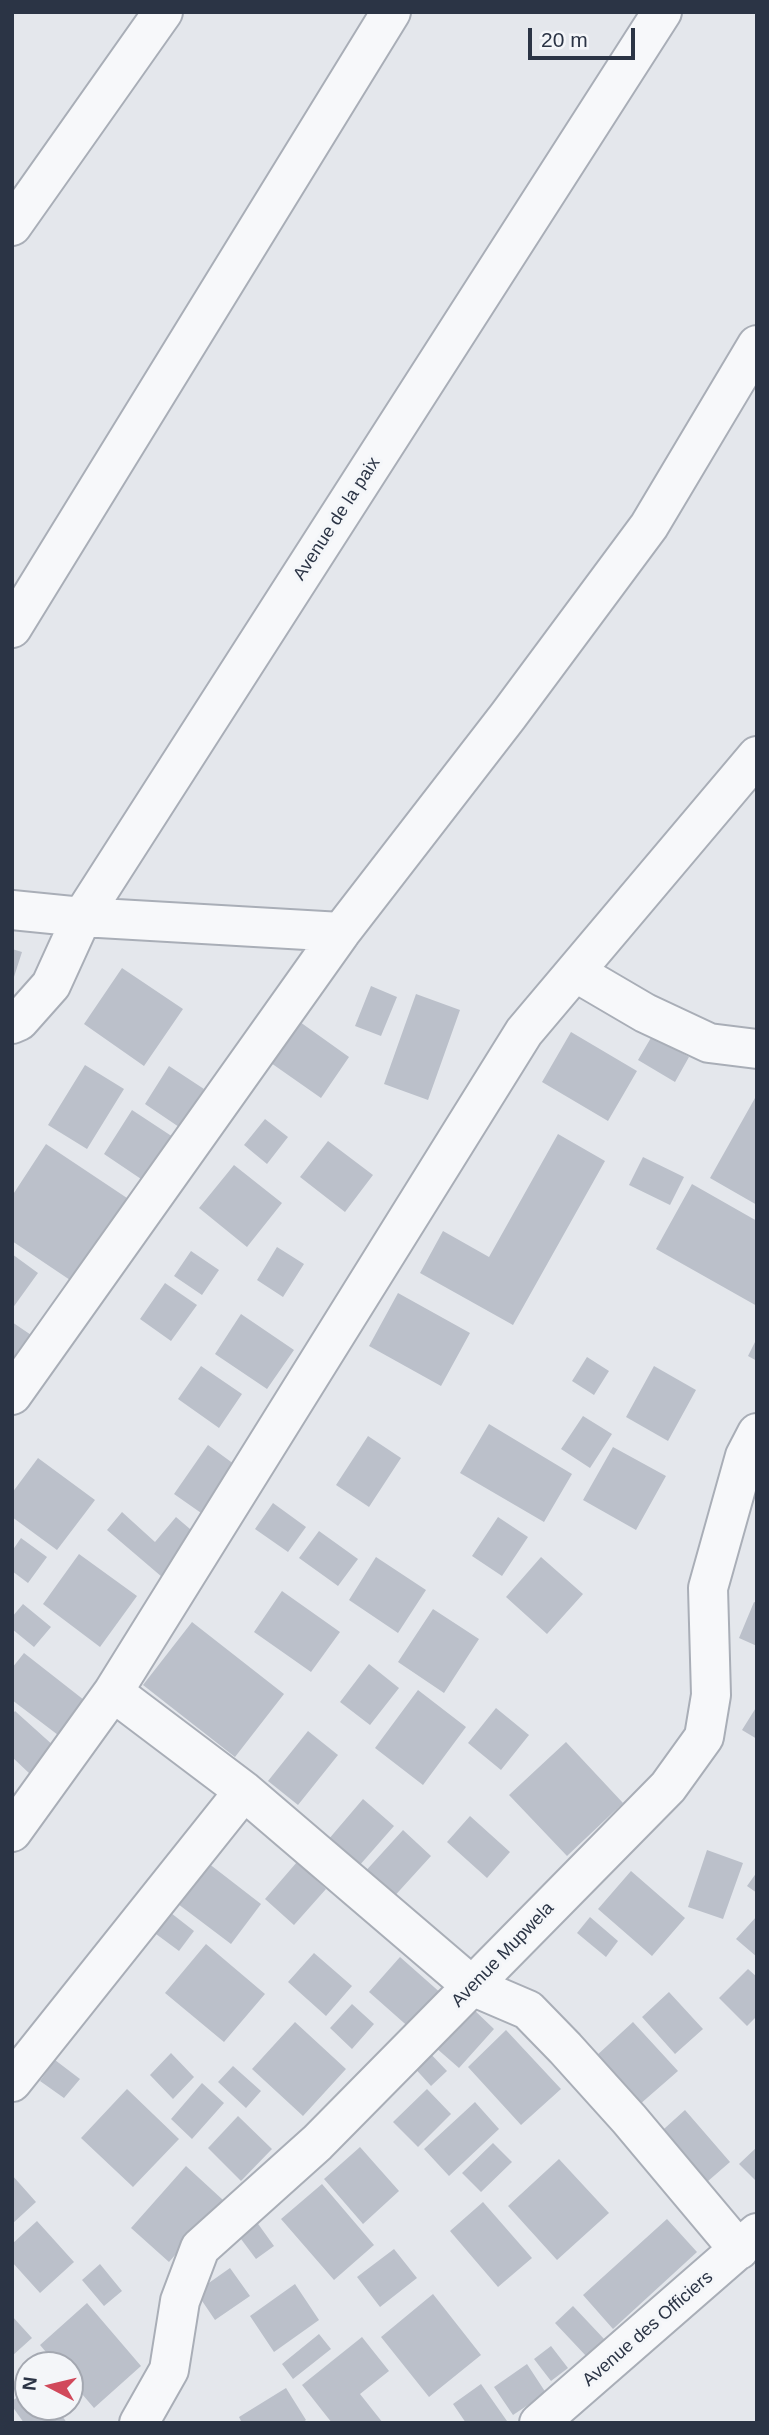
<!DOCTYPE html>
<html>
<head>
<meta charset="utf-8">
<style>
  body { margin:0 }
  #map { position:relative; width:769px; height:2435px; overflow:hidden; background:#e4e7ec; font-family:Arial,sans-serif }
  canvas { display:block }
  .frame { position:absolute; inset:0; border:14px solid #2b3445; pointer-events:none }
  .north { position:absolute; left:14px; top:2351px; width:70px; height:70px; box-sizing:border-box; background:#f4f6f9; border:2px solid #a4a8b1; border-radius:50%; rotate:277deg; font-size:19px; font-weight:700; line-height:28px; text-align:center; color:#2b3445 }
  .north::after { content:''; display:block; margin:auto; width:24px; height:32px; background:#d1495b; clip-path:polygon(50% 0,100% 100%,50% 72%,0 100%) }
  .scale { position:absolute; left:528px; top:28px; width:107px; height:32px; box-sizing:border-box; border:4px solid #2b3445; border-top:0; padding-left:9px; font-size:21px; line-height:24px; white-space:nowrap; color:#2b3445; -webkit-text-stroke:5px #f4f6f9; paint-order:stroke }
</style>
</head>
<body>
<div id="map">
<canvas width="769" height="2435"></canvas>
<div class="frame"></div>
<div class="north">N</div>
<div class="scale">20 m</div>
</div>
<script>
const ctx = document.querySelector('canvas').getContext('2d');
ctx.lineJoin = 'round';
function paint(path, color) {
  ctx.fillStyle = color;
  ctx.fill(path, 'evenodd');
}
function strokePath(path, color, width, dash) {
  ctx.strokeStyle = color;
  ctx.lineWidth = width;
  ctx.lineCap = dash ? 'butt' : 'round';
  ctx.setLineDash(dash || []);
  ctx.stroke(path);
}
function drawText(font, color, halo, rows, align = 'center') {
  ctx.font = font + ' Arial,sans-serif';
  ctx.lineWidth = 6;
  ctx.setLineDash([]);
  ctx.textBaseline = 'middle';
  ctx.strokeStyle = halo;
  ctx.fillStyle = color;
  for (const [text, x, y, turn = 0] of rows) {
    ctx.save();
    ctx.translate(x, y);
    ctx.rotate((+turn || 0) * Math.PI / 180);
    ctx.textAlign = isNaN(turn) ? turn : align;
    if (halo) ctx.strokeText(text, 0, 0);
    ctx.fillText(text, 0, 0);
    ctx.restore();
  }
}
paint(new Path2D(`
  M12,949L22,952L13,980L12,979Z
  M122,968L183,1009L144,1066L84,1024Z
  M371,986L397,997L381,1036L355,1026Z
  M416,994L460,1010L428,1100L384,1084Z
  M300,1022L349,1057L321,1098L271,1063Z
  M571,1032L637,1071L608,1121L542,1082Z
  M652,1036L689,1057L675,1082L638,1060Z
  M85,1065L124,1089L87,1149L48,1125Z
  M169,1066L204,1089L179,1127L145,1104Z
  M755,1098L757,1099V1205L710,1178Z
  M132,1110L173,1137L144,1181L104,1154Z
  M265,1119L288,1137L267,1164L244,1145Z
  M558,1134L605,1161L513,1325L420,1273L443,1231L489,1257Z
  M328,1141L373,1175L345,1212L300,1177Z
  M46,1144L127,1198L73,1282L12,1241V1196Z
  M643,1157L684,1177L670,1205L629,1185Z
  M234,1165L282,1203L247,1247L199,1208Z
  M692,1184L757,1221V1306L656,1249Z
  M277,1247L304,1264L283,1297L257,1280Z
  M191,1251L219,1270L202,1295L174,1276Z
  M12,1254L38,1273L12,1309Z
  M165,1283L197,1305L171,1341L140,1319Z
  M398,1293L470,1333L441,1386L369,1346Z
  M241,1314L294,1350L267,1389L215,1354Z
  M12,1322L37,1339L12,1364Z
  M757,1338V1361L748,1356Z
  M587,1357L609,1371L594,1395L572,1381Z
  M201,1366L242,1394L219,1428L178,1399Z
  M654,1366L696,1390L668,1441L626,1417Z
  M583,1416L612,1434L590,1468L561,1449Z
  M489,1424L572,1474L544,1522L460,1473Z
  M368,1436L401,1458L369,1507L336,1485Z
  M208,1445L238,1467L204,1515L174,1494Z
  M613,1447L666,1476L636,1530L583,1500Z
  M38,1458L95,1500L57,1550L12,1517V1493Z
  M273,1503L306,1527L288,1552L255,1529Z
  M122,1512L155,1542L176,1517L197,1535L162,1577L107,1530Z
  M498,1517L528,1537L502,1576L472,1556Z
  M319,1531L358,1559L338,1586L299,1558Z
  M21,1538L47,1557L28,1583L12,1571V1551Z
  M79,1554L137,1596L100,1647L43,1604Z
  M376,1557L426,1590L398,1633L349,1600Z
  M541,1557L583,1594L547,1634L506,1597Z
  M282,1591L340,1632L311,1672L254,1632Z
  M754,1602L757,1603V1646L739,1638Z
  M23,1604L51,1627L34,1647L12,1629V1617Z
  M433,1609L479,1639L444,1693L398,1662Z
  M192,1622L284,1694L235,1757L143,1685Z
  M24,1653L84,1700L58,1735L12,1700V1668Z
  M369,1664L399,1688L370,1725L340,1702Z
  M418,1690L466,1727L423,1785L375,1748Z
  M757,1706V1739L742,1730Z
  M496,1708L529,1735L501,1770L468,1743Z
  M15,1711L55,1747L30,1774L12,1757V1715Z
  M308,1731L338,1755L298,1805L268,1781Z
  M566,1742L623,1803L567,1856L509,1795Z
  M363,1799L394,1826L359,1866L328,1840Z
  M470,1816L510,1852L487,1878L447,1842Z
  M403,1830L431,1856L390,1901L362,1875Z
  M707,1850L743,1863L723,1919L688,1907Z
  M297,1862L326,1889L294,1925L265,1899Z
  M208,1863L261,1904L231,1944L178,1904Z
  M631,1871L685,1918L652,1956L598,1909Z
  M757,1872V1893L747,1886Z
  M171,1913L194,1931L179,1951L156,1934Z
  M757,1916V1957L736,1939Z
  M590,1917L618,1941L606,1957L577,1933Z
  M206,1944L265,1994L224,2042L165,1993Z
  M314,1953L352,1986L326,2016L288,1982Z
  M400,1957L443,1995L412,2030L369,1992Z
  M748,1969L757,1977V2016L747,2026L719,1998Z
  M669,1992L703,2029L675,2054L642,2017Z
  M352,2004L374,2024L352,2049L330,2028Z
  M471,2007L494,2029L459,2068L435,2047Z
  M295,2022L346,2069L303,2116L252,2069Z
  M633,2022L678,2071L639,2105L595,2057Z
  M506,2030L561,2089L521,2125L468,2067Z
  M426,2049L447,2071L431,2086L411,2064Z
  M171,2053L194,2077L173,2099L150,2075Z
  M55,2060L80,2079L64,2098L40,2081Z
  M233,2066L261,2091L246,2108L218,2082Z
  M202,2083L224,2103L192,2139L171,2119Z
  M127,2089L179,2139L133,2187L81,2138Z
  M427,2089L451,2114L418,2147L393,2122Z
  M475,2102L499,2129L449,2176L424,2149Z
  M685,2110L730,2162L700,2188L655,2137Z
  M238,2116L272,2149L241,2181L208,2148Z
  M493,2143L512,2162L481,2192L462,2173Z
  M360,2147L399,2191L363,2224L324,2179Z
  M757,2147V2182L739,2164Z
  M559,2159L609,2213L557,2260L508,2206Z
  M186,2166L223,2200L169,2262L131,2228Z
  M12,2175L36,2202L12,2224Z
  M322,2184L374,2245L334,2280L281,2219Z
  M483,2202L532,2258L498,2287L450,2231Z
  M667,2219L697,2252L613,2329L583,2295Z
  M37,2221L74,2262L40,2293L12,2262V2244Z
  M256,2221L274,2246L256,2259L238,2235Z
  M394,2249L417,2278L380,2307L357,2277Z
  M100,2264L122,2291L104,2306L82,2280Z
  M230,2268L250,2296L215,2320L196,2292Z
  M295,2284L319,2320L274,2352L250,2316Z
  M433,2294L481,2355L429,2397L381,2337Z
  M87,2303L141,2366L94,2408L70,2380V2365H57L40,2345Z
  M573,2306L605,2340L587,2357L555,2323Z
  M12,2316L32,2338L12,2356Z
  M319,2334L331,2349L293,2379L282,2364Z
  M362,2337L389,2371L360,2394L383,2423H332L302,2385Z
  M551,2346L568,2368L551,2381L534,2359Z
  M527,2364L546,2393L513,2415L494,2387Z
  M481,2384L507,2421L504,2423H466L453,2404Z
  M286,2388L306,2420L302,2423H242L239,2417Z
  M28,2390V2407H56L67,2423H24L12,2406V2401Z`), '#bbc0ca');
const minor = new Path2D(`
  M12,226L163,12
  M12,628L391,12
  M12,910L82,917L341,932
  M575,972L645,1013L709,1043L757,1049
  M12,1024L19,1021L51,985L82,917L662,12
  M12,1395L341,932L508,716L649,526L757,345
  M113,1692L244,1791L472,1986L528,2010L565,2048L629,2119L739,2250
  M12,1832L113,1692L524,1032L757,756
  M12,2082L244,1791
  M139,2423L169,2370L180,2301L200,2248L317,2143L472,1986L668,1787L704,1737L711,1695L708,1588L745,1456L757,1433
  M539,2423L757,2233`);
strokePath(minor, '#a9aeb7', 42);
strokePath(minor, '#f7f8fa', 38);
drawText('18px', '#2b3445', '#f4f6f9', [
  ["Avenue de la paix",337,519,-57],
  ["Avenue Mupwela",503,1955,-46],
  ["Avenue des Officiers",648,2329,-41]
]);
</script>
</body>
</html>
